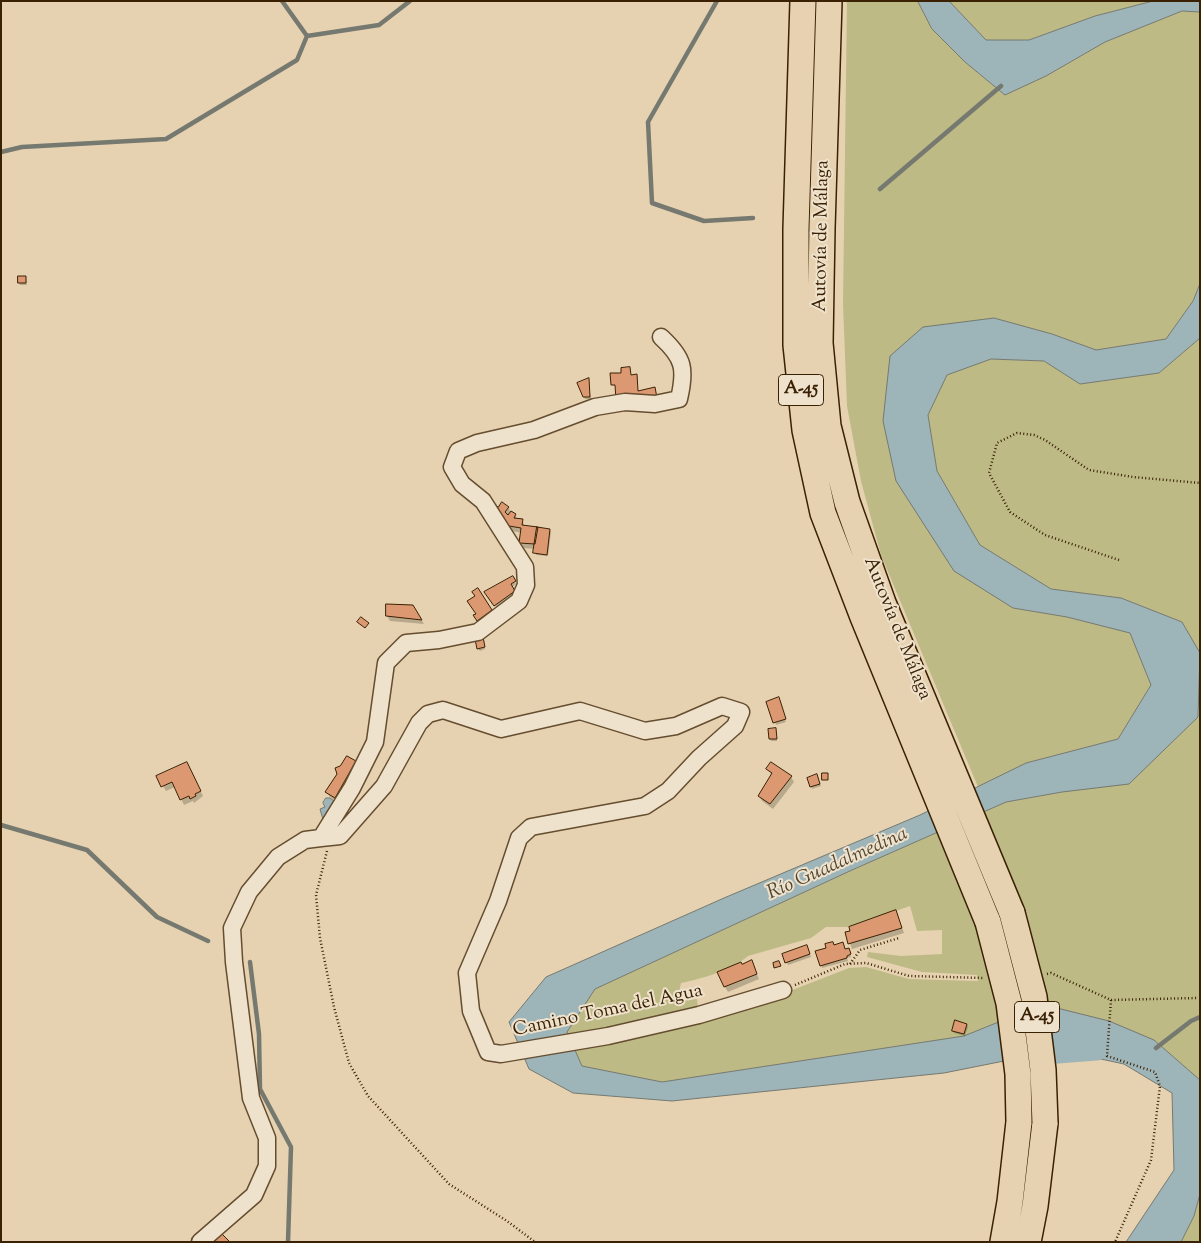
<!DOCTYPE html>
<html>
<head>
<meta charset="utf-8">
<style>
  body { margin:0 }
  #map { position:relative; width:1201px; height:1243px; overflow:hidden; background:#e6d2b0; font-family:"Sorts Mill Goudy",serif }
  canvas { display:block }
  .frame { position:absolute; inset:0; border:2px solid #3a2104; pointer-events:none }
</style>
</head>
<body>
<div id="map">
<canvas width="1201" height="1243"></canvas>
<div class="frame"></div>
</div>
<script>
const ctx = document.querySelector('canvas').getContext('2d');
ctx.lineJoin = 'round';
function paint(path, color) {
  ctx.fillStyle = color;
  ctx.fill(path, 'evenodd');
}
function strokePath(path, color, width, dash) {
  ctx.strokeStyle = color;
  ctx.lineWidth = width;
  ctx.lineCap = dash ? 'butt' : 'round';
  ctx.setLineDash(dash || []);
  ctx.stroke(path);
}
function drawText(font, color, halo, rows, align = 'center') {
  ctx.font = font + ' "Sorts Mill Goudy",serif';
  ctx.lineWidth = 4;
  ctx.setLineDash([]);
  ctx.textBaseline = 'middle';
  ctx.strokeStyle = halo;
  ctx.fillStyle = color;
  for (const [text, x, y, turn = 0] of rows) {
    ctx.save();
    ctx.translate(x, y);
    ctx.rotate((+turn || 0) * Math.PI / 180);
    ctx.textAlign = isNaN(turn) ? turn : align;
    if (halo) ctx.strokeText(text, 0, 0);
    ctx.fillText(text, 0, 0);
    ctx.restore();
  }
}
paint(new Path2D(`
  M847,1H918L932,29L965,62L1005,95L1046,76L1105,42L1182,11L1200,12V284L1193,301L1166,339L1096,350L1052,334L994,318L883,421L1013,608L1067,617L1130,632L1151,685L1118,739L1026,763L978,787L881,555L861,481L847,406L843,304Z
  M949,1H1153L1095,16L1029,40H985Z
  M1200,338V653L1182,622L1121,598L1051,589L980,545L937,471L928,415L947,375L991,359L1044,361L1080,384L1159,373Z
  M1200,707V1080L1154,1040L1001,1021L965,1036L662,1082L582,1066L574,1048L777,996L849,968L866,967L909,979L978,981L977,975L922,972L867,957L868,952L901,956L942,954V930L917,931L910,906L849,927H826L811,938L748,956C732,970 701,979 681,983L677,1001L697,999L698,1010L569,1037L567,1032L595,989L852,870L1006,802L1062,792L1198,717Z
  M1200,1194V1242H1181L1194,1216Z`), '#bdba86');
const water = new Path2D(`
  M918,1H949L986,40H1029L1095,16L1153,1H1200V12L1182,11L1105,42L1046,76L1005,95L965,62L932,29Z
  M1200,284V338L1159,373L1080,384L1044,361L991,359L947,375L928,415L937,471L980,545L1051,589L1121,598L1182,622L1200,653L1198,717L1129,784L1062,792L1006,802L852,870L595,989L567,1032L582,1066L662,1082L964,1036L1001,1021L1053,1007L1109,1021L1154,1040L1200,1080V1194L1194,1216L1181,1242H1126L1174,1170L1172,1093L1124,1064L1059,1050L944,1073L672,1101L573,1093L529,1069L509,1022L546,977L724,898L920,815L1026,763L1118,739L1151,685L1130,633L1067,617L1013,608L954,571L896,481L883,421L890,356L923,327L994,318L1052,334L1096,350L1166,339L1193,301Z
  M326,798H330L337,803L324,823L320,809L325,807L323,803Z`);
paint(water, '#9db4b8');
strokePath(water, '#757970', 1);
paint(new Path2D(`
  M26,278L27,285H20L19,283Z
  M588,379L591,399H585L584,397Z
  M508,508L518,519L522,520L525,527L550,530L551,532L548,556L536,555L535,549L524,548L521,542L522,533L512,531L508,533L496,515Z
  M512,578L516,584L512,587L516,593L496,607L486,593Z
  M477,590L494,616L481,625L475,616L477,614Z
  M413,606L424,624L390,621L387,616Z
  M484,641L485,649L480,651L478,649Z
  M780,701L786,722L776,725L768,702Z
  M775,729L777,741H771L770,739Z
  M355,762L358,767L338,802L330,797L327,792Z
  M768,769L791,777L794,782L773,809L762,801L759,796L772,776Z
  M190,770L203,796L194,803L193,801L184,805L175,787L166,791L163,786Z
  M818,778L821,786L812,789L808,779Z
  M896,912L904,933L852,949L846,933Z
  M834,946L850,952L851,957L847,958L848,961L822,968L817,951Z
  M808,948L811,957L788,965L783,954Z
  M754,967L759,979L728,992L725,987Z
  M967,1025L968,1027L965,1036L954,1033L953,1031Z`), '#0003');
strokePath(new Path2D(`
  M282,1L307,36
  M717,1L648,122L652,203L704,221L753,218
  M1,152L22,147L166,139L297,60L307,36L379,25L410,1
  M880,189L1001,86
  M1,825L87,850L157,917L208,941
  M250,962L259,1034L260,1089L291,1147L288,1242
  M1156,1048L1191,1021L1200,1017`), '#757970', 4.5);
strokePath(new Path2D(`
  M1019,1054L1096,1048`), '#9db4b8', 25);
const building = new Path2D(`
  M18,276H26V283H18Z
  M630,367L631,375L637,374L638,391L655,387L657,398L616,400L615,385H611L610,373H621V368Z
  M589,378L590,397H583L577,383Z
  M502,502L509,507L505,512L508,515L511,511L516,514L514,518L523,519L522,525L538,527L535,544L519,543L521,528L509,526L504,528L495,506L498,507Z
  M537,527L550,529L547,555L533,553Z
  M513,576L516,581L511,584L515,591L494,606L484,592Z
  M478,588L492,610L477,621L473,615L476,614L467,601L475,596L472,592Z
  M386,604L413,605L422,620L386,616Z
  M361,617L369,623L365,628L357,622Z
  M483,637L485,647L477,649L475,639Z
  M779,697L786,719L773,723L766,702Z
  M776,728L777,739H769L768,729Z
  M347,756L356,761L335,798L325,792L337,774L335,768L340,766Z
  M187,762L201,791L195,794L196,796L190,799L189,796L180,800L172,782L161,787L156,776Z
  M771,762L792,776L770,804L758,796L772,773L766,769Z
  M822,773H828V780H822Z
  M817,774L820,784L810,787L807,778Z
  M896,910L902,928L848,944L845,932L850,931L849,927Z
  M833,942L834,945L843,942L845,949L849,948L851,954L847,956V958L820,966L815,951L826,948L825,944Z
  M807,945L810,954L785,963L782,954Z
  M752,960L757,974L724,987L717,972L741,962L742,964Z
  M779,961L781,966L774,968L773,963Z
  M955,1020L967,1024L964,1034L952,1031Z
  M221,1233L230,1242H213Z`);
paint(building, '#dc9971');
strokePath(building, '#3a2104', 1);
const minor = new Path2D(`
  M321,838L340,836L384,786L419,723L428,714L443,710L501,729L580,711L645,731L676,726L722,706L741,712L735,726L699,758L668,791L645,806L531,827L519,838L498,901L467,973L471,1011L488,1052L501,1054L608,1036L699,1015L783,990
  M200,1242L254,1195L267,1166V1138L251,1098L234,962L232,928L249,892L278,857L305,840L321,838L352,788L375,742L386,663L406,643L439,640L478,632L519,601L526,585L525,567L483,501L462,484L452,467L458,451L477,443L534,430L595,407L625,402L655,404L679,399C686,369 684,358 661,337`);
const highway = new Path2D(`
  M803,1L796,229V345L805,430L823,513L863,617L988,922
  M829,1L822,228L820,343L828,426L847,502L883,603L1012,913
  M1003,1242L1010,1202L1019,1122
  M1028,1242L1035,1206L1045,1123`);
strokePath(minor, '#654d2f', 19);
strokePath(highway, '#3a2104', 28);
strokePath(new Path2D(`
  M1119,560L1045,535L1010,512L989,473L997,443L1017,433L1034,435L1045,440L1089,470L1133,477L1200,483
  M327,851L316,895L320,938L334,1007L349,1063L368,1096L449,1184L507,1221L535,1242
  M850,964L860,950L899,938
  M1047,974L1051,973L1111,1000L1197,998
  M795,985L845,964L866,963L909,976L984,978
  M1111,1000L1107,1056L1155,1072L1160,1086L1151,1160L1115,1242`), '#3a2104', 2.5, [1, 2.5]);
strokePath(minor, '#efe2cc', 16);
strokePath(highway, '#e6d2b0', 25);
const highwayBridge = new Path2D(`
  M1012,913L1034,997L1043,1070L1045,1123
  M988,922L1009,1003L1018,1074L1019,1122`);
strokePath(highwayBridge, '#3a2104', 28, []);
strokePath(highwayBridge, '#e6d2b0', 25);
for (const [x, y, w] of [
  [801,390,45],
  [1037,1017,45]
]) {
  const box = new Path2D();
  box.roundRect(x - w / 2, y - 15.5, w, 31, 4);
  ctx.fillStyle = '#efe2cc';
  ctx.fill(box);
  strokePath(box, '#3a2104', 1);
}
drawText('bold 18px', '#3a2104', null, [
  ["A-45",801,390],
  ["A-45",1037,1017]
]);
drawText('19px', '#3a2104', '#efe2cc', [
  ["Autovía de Málaga",823,236,-89],
  ["Autovía de Málaga",896,629,68],
  ["Camino Toma del Agua",608,1012,-12]
]);
drawText('italic 20px', '#534631', '#efe2cc', [
  ["Río Guadalmedina",838,865,-24]
]);
</script>
</body>
</html>
